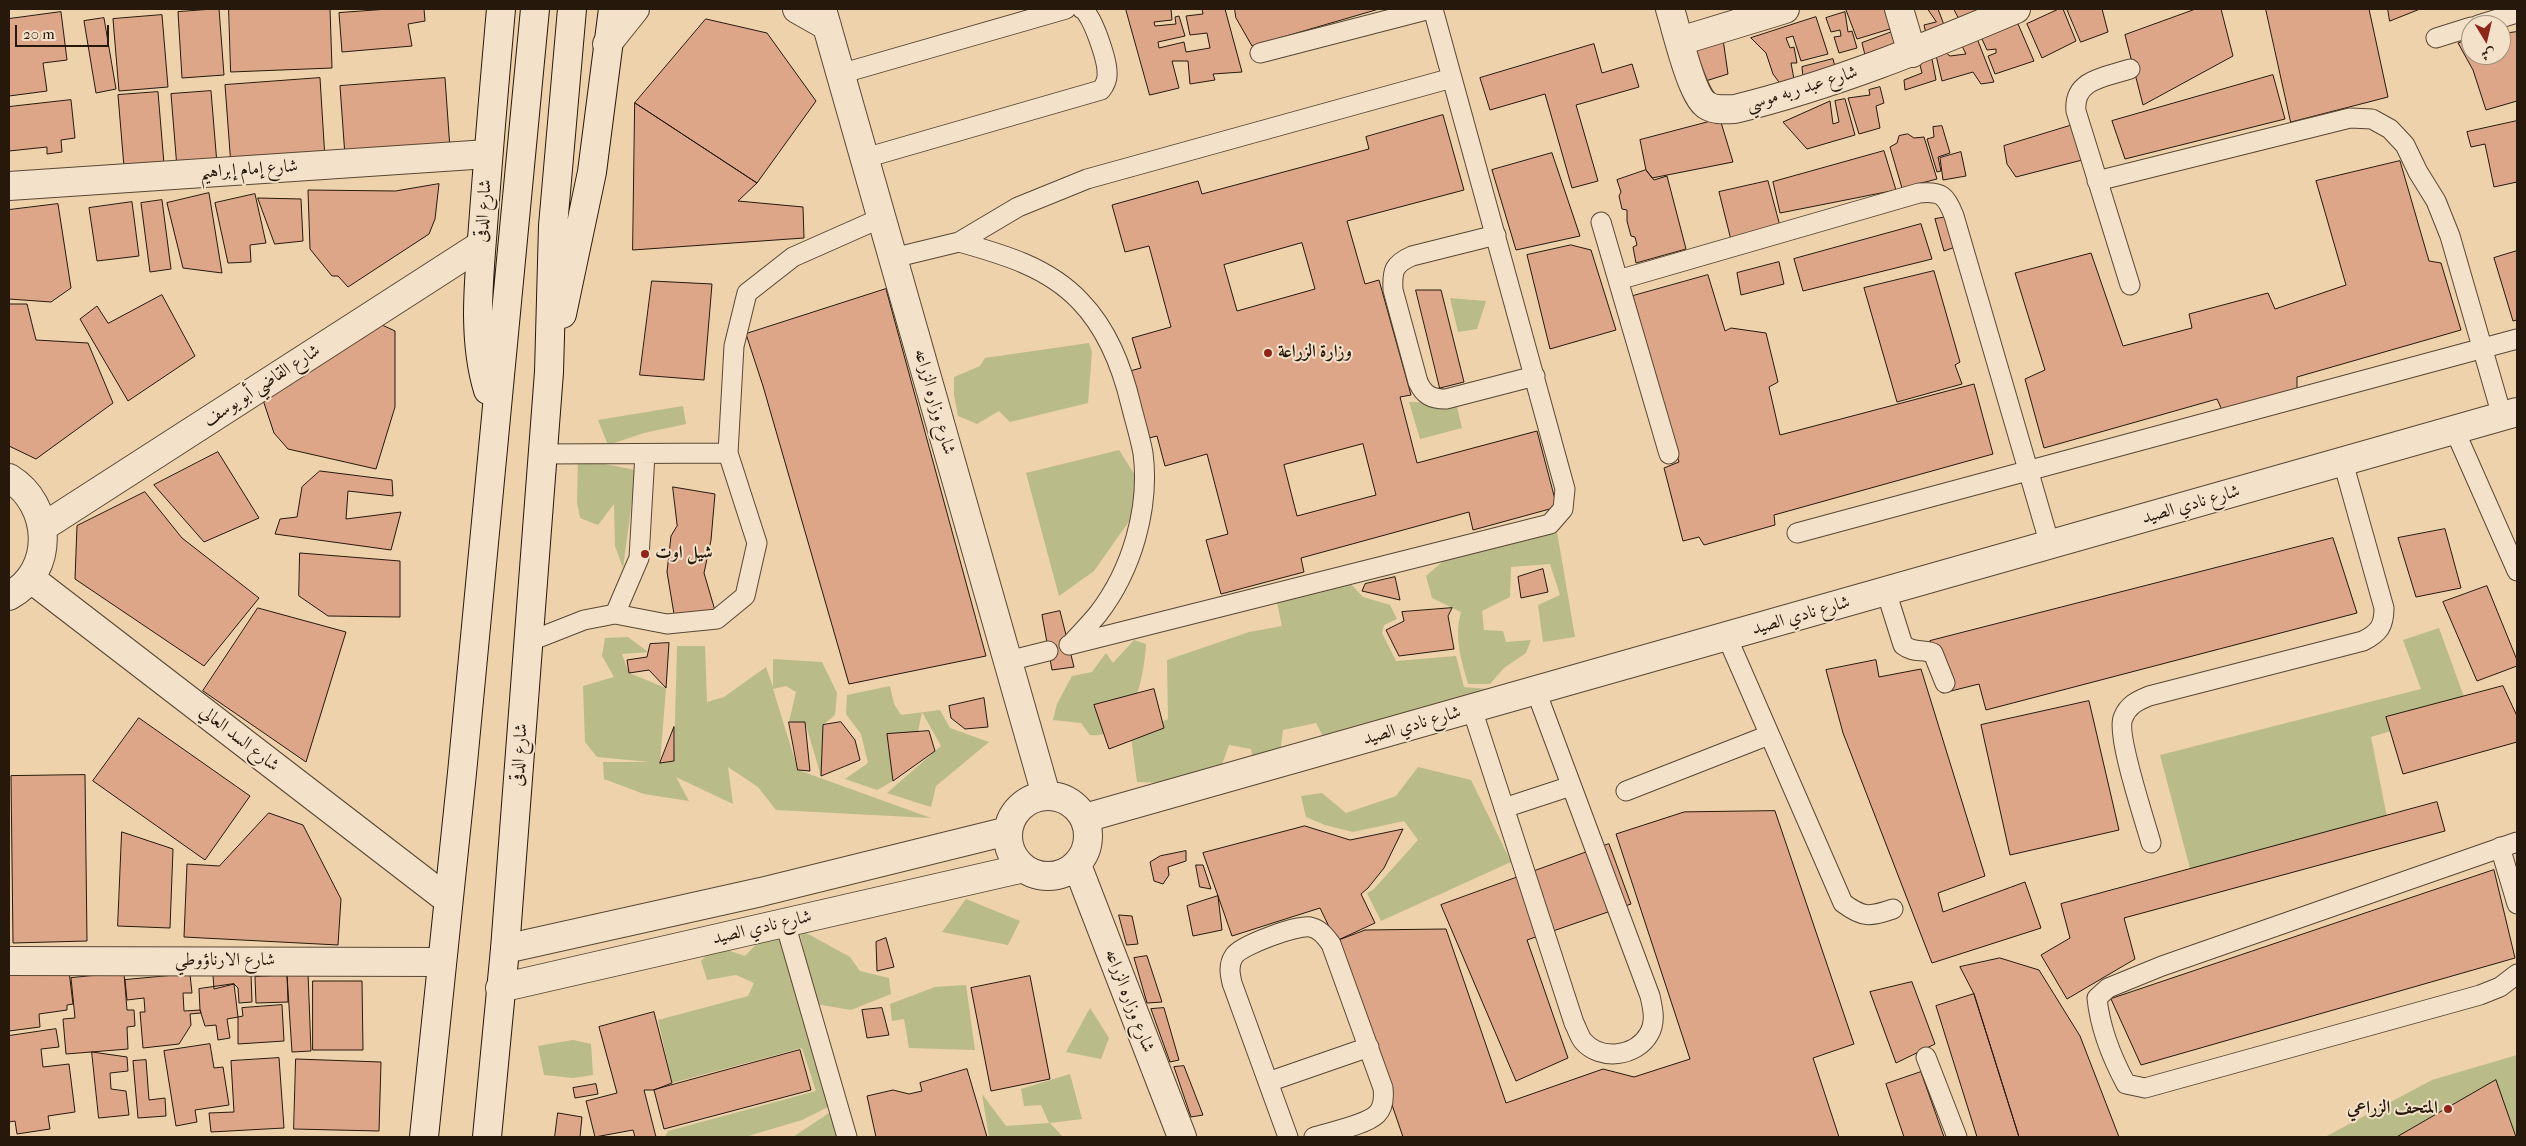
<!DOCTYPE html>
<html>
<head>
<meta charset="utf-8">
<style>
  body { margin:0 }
  #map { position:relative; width:2526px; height:1146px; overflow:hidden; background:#edd2ac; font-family:"IM FELL French Canon",Amiri,serif }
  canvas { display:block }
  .frame { position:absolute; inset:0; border:10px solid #26190b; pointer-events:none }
  .north { position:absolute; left:2461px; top:15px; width:50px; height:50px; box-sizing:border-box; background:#f3e2c9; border:1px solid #a1927d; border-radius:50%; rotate:171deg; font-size:14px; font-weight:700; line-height:20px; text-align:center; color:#26190b }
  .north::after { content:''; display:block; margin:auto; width:18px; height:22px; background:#8f2418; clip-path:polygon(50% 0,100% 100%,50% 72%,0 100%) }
  .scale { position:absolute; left:15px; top:25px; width:94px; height:22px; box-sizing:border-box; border:2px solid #26190b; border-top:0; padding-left:6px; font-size:15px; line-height:18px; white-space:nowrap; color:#26190b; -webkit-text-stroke:4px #f3e2c9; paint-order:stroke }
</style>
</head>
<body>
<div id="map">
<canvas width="2526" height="1146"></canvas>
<div class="frame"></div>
<div class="north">ش</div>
<div class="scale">20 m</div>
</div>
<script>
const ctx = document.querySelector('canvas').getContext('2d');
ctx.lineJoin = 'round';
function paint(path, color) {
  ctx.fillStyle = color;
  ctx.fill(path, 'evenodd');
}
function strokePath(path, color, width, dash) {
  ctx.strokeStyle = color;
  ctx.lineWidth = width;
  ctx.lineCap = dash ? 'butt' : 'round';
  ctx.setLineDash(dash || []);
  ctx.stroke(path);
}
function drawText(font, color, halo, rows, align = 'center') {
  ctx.font = font + ' "IM FELL French Canon",Amiri,serif';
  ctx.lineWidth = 4;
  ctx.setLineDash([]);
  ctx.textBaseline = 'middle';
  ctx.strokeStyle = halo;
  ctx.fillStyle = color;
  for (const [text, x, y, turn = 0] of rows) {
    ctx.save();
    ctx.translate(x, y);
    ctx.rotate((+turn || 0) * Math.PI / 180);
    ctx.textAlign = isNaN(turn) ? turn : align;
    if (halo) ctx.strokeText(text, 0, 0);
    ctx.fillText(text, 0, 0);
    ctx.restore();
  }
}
paint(new Path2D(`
  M1450,298L1486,301L1477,329L1458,332Z
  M1089,343L1092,352L1088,403L1010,422L999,411L977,424L958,416L954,395V377L980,366L985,358Z
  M1409,402L1456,403L1462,428L1420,439Z
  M683,406L686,424L644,433L608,445L598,420Z
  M1119,450L1138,480L1132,517L1094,571L1059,596L1026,473Z
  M578,459L636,470L623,568L615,546L614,504L598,525L580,518L577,502Z
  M1557,532L1575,637L1543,642L1538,605L1560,595L1550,564L1511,567L1510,597L1482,611L1484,630L1503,631L1506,642L1531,640L1526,653L1504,668L1490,684H1468C1461,659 1454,637 1461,612L1432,598L1426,576L1448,557Z
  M1351,584L1363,597L1390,605L1397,619L1384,625L1382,633L1396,661L1456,656L1464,687L1490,689L1492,696L1325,740L1316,723L1283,730L1280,753L1253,761L1251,749L1229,745L1220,770L1169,783L1137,782L1131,737L1168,719L1167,660L1249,632L1282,626L1276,598Z
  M2439,628L2468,708L2371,737L2387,817L2193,880L2160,755L2421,689L2403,640Z
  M628,637L648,652L622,654L629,673L666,688L660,763L674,761L677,646H705L707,702L724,697L766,667L773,687V659L822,662L837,693L835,715L823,725L821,776L805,722H789L796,692L786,686L773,689L798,770L931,818L776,810L758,787L728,767L733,804L676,777L689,801L644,794L604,779L603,762H650L597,757L585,742L583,686L614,677L602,656L605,638Z
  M1134,640L1146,644C1144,675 1134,740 1090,735L1081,723L1053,720L1057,704L1072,676L1092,672L1106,653L1113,663Z
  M890,686L894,704L901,715L940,710L950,728L989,742L936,786L931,807L887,793L941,746L922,712L918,732L887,735L893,781L877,790L845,779L868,763L861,734L846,714L847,695Z
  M1418,767L1471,780L1511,862L1381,921L1367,893L1373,890L1418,840L1404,821L1353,832L1325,825L1306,817L1301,796L1322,793L1346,813L1396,796Z
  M966,899L1020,921L1008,945L942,932Z
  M799,929L850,957L860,971L889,978L891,994L851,1010L816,1004Z
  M781,932L832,1105L802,1120L745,1137H665L668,1131L816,1091L802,1048L672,1083L658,1020L748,996L754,983L736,975L707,980L701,961L711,950H727L745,956L767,933Z
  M966,985L975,1050L909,1048L904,1019L892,1021L890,1004L935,987Z
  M1090,1008L1109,1038L1101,1059L1066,1052Z
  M573,1040L591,1044L593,1075L573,1078L544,1075L538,1046Z
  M2517,1055V1137H2325L2432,1080Z
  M1070,1074L1082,1119L1050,1123L1063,1137H989L982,1094L1006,1126L1049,1123L1041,1105L1024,1106L1021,1089Z
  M832,1111L839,1137H793Z`), '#b9bb88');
const building = new Path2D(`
  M219,9L224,75L182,78L178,12Z
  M229,9H330L332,68L231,72Z
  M389,9H424L425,21L408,24L412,46L342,52L339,13Z
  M1126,9H1171L1172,20L1154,22L1155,26L1176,24L1175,17L1179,16L1185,36L1158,42L1159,48L1184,42L1186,52L1210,48L1207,33L1190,35L1186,16L1203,14L1202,9H1225L1242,72L1213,74L1215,80L1190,84L1188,61H1172L1179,88L1150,95Z
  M1235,9H1379L1252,46L1236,18Z
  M1850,9H1887L1893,28L1857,39L1846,10Z
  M1928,9H1938L1947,33L1928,42L1924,25L1936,22Z
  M1954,9H1984L1962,24Z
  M2059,9H2063L2076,41L2042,58L2027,24Z
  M2067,9H2102L2108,32L2081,42Z
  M2196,9H2221L2233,56L2143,105L2125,35Z
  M2266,9H2369L2388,97L2291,122Z
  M2388,9H2420L2390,21Z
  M61,12L67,60L43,63L47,91L9,96V19Z
  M1845,12L1848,32L1852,31L1857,48L1839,53L1834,37L1841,36L1840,30L1831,32L1826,18Z
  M162,15L168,87L119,91L113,19Z
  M1816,17L1828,54L1801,61L1793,36L1786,38L1790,48L1794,47L1797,63H1791L1794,79L1784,89L1773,74L1766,53L1751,38Z
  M104,18L116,89L96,93L84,21Z
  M706,19L767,33L816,101L757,183L635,103Z
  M2018,24L2034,61L1995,74L1988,56L1996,53V49L1987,50L1982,39Z
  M1892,32L1898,55L1868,67L1862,43Z
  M2517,32V101L2486,110L2473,70L2458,43L2471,38V55H2501V34Z
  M1976,36L1994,82L1981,84L1973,72L1942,81L1935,51L1940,48L1950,56L1966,54L1960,42Z
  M1723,39L1728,74L1696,84L1685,48Z
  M1594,44L1602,73L1632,64L1639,87L1576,105L1598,181L1572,188L1545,94L1490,110L1480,78Z
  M1833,59L1838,78L1803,77L1802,67Z
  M1932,59L1936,80L1905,90L1904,80L1922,73L1919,61Z
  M2273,75L2285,119L2125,159L2112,121Z
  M320,78L325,159L231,166L225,85Z
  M445,78L450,149L345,156L340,86Z
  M1880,87L1884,103L1876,106L1880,128L1859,134L1848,98L1870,95L1869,90Z
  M211,91L217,164L177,168L171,94Z
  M158,92L164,164L124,167L118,95Z
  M1845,99L1855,135L1807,149L1783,122L1830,101L1833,124L1839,122L1835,101Z
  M71,100L75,138L61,140L62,152L47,154V147L9,151V107Z
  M635,103L757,183L738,201L803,207L804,238L633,250Z
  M1443,115L1464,190L1347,221L1365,284L1379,280L1411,395L1400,397L1417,463L1537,431L1557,507L1473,530L1469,512L1301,558L1304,572L1221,594L1206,540L1228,534L1207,454L1165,466L1157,436L1145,439L1126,372L1141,368L1132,338L1171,327L1149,246L1125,252L1112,205L1198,181L1202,194L1369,149L1366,137ZM1302,243L1315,289L1237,311L1224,265ZM1363,444L1376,495L1297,516L1284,465Z
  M1720,119L1733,162L1652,178L1646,170L1640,140Z
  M2517,121V182L2494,187L2485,144L2471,147L2467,132Z
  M2076,124L2086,159L2016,177L2007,164L2004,146Z
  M1942,126L1950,153L1938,157L1941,171L1937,172L1927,139L1934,137L1933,127Z
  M1908,134L1914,138L1924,137L1937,179L1902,188L1890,147L1897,143L1899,136Z
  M1884,151L1896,190L1780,213L1773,182Z
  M1961,152L1966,176L1943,180L1940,158Z
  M1552,153L1580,236L1516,250L1492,170Z
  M2400,161L2429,261L2441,263L2461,330L2297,377V389L2222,410L2217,399L2044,448L2025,379L2045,370L2015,273L2091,253L2123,346L2192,328L2189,314L2268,293L2275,309L2346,285L2316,181Z
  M1646,170L1654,180L1667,176L1686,249L1636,263L1633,247L1637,245L1635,237L1631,236L1627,221V210L1622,209L1619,196L1621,192L1617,180Z
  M1768,181L1780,226L1732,244L1719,192Z
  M439,184L435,219L429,234L348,287L338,276H332L310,249L308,190L395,191Z
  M209,193L222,273L183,268L167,203Z
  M255,194L266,243L250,245L251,262L228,263L215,203Z
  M258,198L301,199L303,241L275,244Z
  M162,200L171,269L150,272L141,203Z
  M132,202L139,256L97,261L89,208Z
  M58,204L71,288L51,302L9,299V210Z
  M1948,217L1958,246L1944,251L1935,219Z
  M1921,224L1932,259L1803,291L1794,259Z
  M1571,245L1591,250L1616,330L1550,349L1527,255Z
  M2517,251V320L2513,321L2494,258Z
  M1779,262L1784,284L1741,295L1737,273Z
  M1934,271L1960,362L1955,365L1962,384L1897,402L1864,288Z
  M1708,275L1725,331L1731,328L1766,333L1778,382L1769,387L1780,435L1974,384L1993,454L1774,515L1775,525L1704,545L1699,537L1683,541L1664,468L1679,462L1633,296Z
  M652,281L712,284L704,380L640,375Z
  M886,289L986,656L849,684L763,386L746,334Z
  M1416,290H1441L1464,382L1440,388Z
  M162,295L195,356L128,401L80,319L97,306L108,323Z
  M9,304H27L36,340L88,343L113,403L36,459L9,446Z
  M380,324L395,331V407L376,469L288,449L274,433L263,400Z
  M218,452L259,518L204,542L154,485Z
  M320,471L392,480L393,496L348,491L346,519L401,512L391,550L275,534L280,519L297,517L302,487Z
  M673,487L715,494L711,540L704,573L716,614L675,620L667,572L671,536L677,526Z
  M145,492L182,538L259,598L204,666L75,579L77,526Z
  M2445,529L2461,588L2416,597L2398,538Z
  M2333,538L2357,613L1986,710L1979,684L1943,693L1930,641Z
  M300,553L400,561V617L328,616L299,596Z
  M1543,569L1548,592L1521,598L1518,577Z
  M1395,577L1400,600L1362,591L1365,584Z
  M2487,586L2517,660V666L2477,681L2443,602Z
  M258,608L346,632L306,762L203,691Z
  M1452,608L1448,616L1454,649L1399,656L1386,630L1404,621L1402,612Z
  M1060,611L1074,667L1052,670L1042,615Z
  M669,643L666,688L649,670L629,673L627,660L647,657L650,644Z
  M1876,660L1879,677L1921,669L1985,876L1938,893L1943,912L2025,882L2041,928L1932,963L1843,733L1826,670Z
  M2503,686L2517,716V742L2403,774L2386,717Z
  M1154,689L1164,728L1109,749L1094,705Z
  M984,698L988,727L965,729L951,718L949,706Z
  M2089,701L2119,830L2010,855L1981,725Z
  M139,718L250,796L205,860L93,781Z
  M789,722H805L810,771L798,770Z
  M841,722L855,740L860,760L821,776L823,725Z
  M674,727V761L660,763Z
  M929,731L935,751L893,781L887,734Z
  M85,775L87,941L13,943L11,776Z
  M2437,802L2445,831L2124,918L2135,959L2067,999L2041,955L2070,938L2061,904Z
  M1775,811L1854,1044L1813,1058L1839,1137H1403L1336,941L1365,930L1446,929L1506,1103L1603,1069L1634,1077L1690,1059L1616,834L1684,812Z
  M269,813L303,825L341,899L338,945L184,937L187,864L219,866Z
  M1305,826L1350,840L1403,829L1384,868L1368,888L1361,894L1375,923L1336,941L1320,908L1232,936L1203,853Z
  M122,832L173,849L170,928L118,926Z
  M1609,844L1631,904L1527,940L1568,1058L1516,1081L1441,905Z
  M1186,851V861L1168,867L1169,875L1163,884L1154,881L1150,862L1160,856Z
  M1196,865H1203L1211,889L1200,887Z
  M2494,870L2515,958L2141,1065L2111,999Z
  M1218,896L1222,930L1193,936L1187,906Z
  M1119,915L1132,916L1138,944L1127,945Z
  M886,938L894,967L877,971L876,942Z
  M1147,956L1162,1002L1147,1003L1134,958Z
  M2000,958L2039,970L2080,1036L2119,1137H2019L1974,994L1960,967Z
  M69,971L73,1004L67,1005V1010L39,1014L40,1027L9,1031V973Z
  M124,973L127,1010H134L135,1026L127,1027L128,1049L66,1054L63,1019L75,1018L71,978Z
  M308,973L311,1051L292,1052L287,975Z
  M190,974L192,993H183L184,1011L200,1010L201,1013L190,1014L191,1025L179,1044L143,1048L140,1012H145L144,998L127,1000L125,980Z
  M251,974L252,1002L239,1003L238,988L234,984L214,989L213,975Z
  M287,975L288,1002L256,1003L255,977Z
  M1030,976L1050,1079L991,1091L971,988Z
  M313,981H362L363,1050H313Z
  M1912,982L1935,1044L1896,1063L1870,992Z
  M234,984L238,1017L227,1019L230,1038L218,1040L216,1025L205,1026L200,1010L199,989Z
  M1974,994L2019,1137H1977L1936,1006Z
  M282,1005L284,1041L238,1044V1017L243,1016L242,1008Z
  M882,1008L889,1035L867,1038L862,1010Z
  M1164,1008L1179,1060L1170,1062L1151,1009Z
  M654,1012L672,1083L654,1090H644L656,1137H635L633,1130L595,1137L586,1101L617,1093L599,1027Z
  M56,1029L59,1047L41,1049L43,1067L69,1064L75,1112L48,1116L50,1129L17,1134L15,1121L9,1122V1036Z
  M210,1044L214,1068L223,1067L229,1105L195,1110L197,1122L176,1126L164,1051Z
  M800,1050L811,1090L664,1129L654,1090Z
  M92,1052L127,1057L128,1071L110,1073L111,1089L126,1091L129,1115L99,1118Z
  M279,1058L284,1128L211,1132L209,1113L234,1112L231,1061Z
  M296,1059L381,1062L379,1131L294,1129Z
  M146,1060L149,1100L165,1098L166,1116L138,1118L133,1061Z
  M1184,1066L1203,1115L1191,1117L1174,1067Z
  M967,1069L987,1137H876L867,1096L893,1090L909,1094L922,1091L920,1083Z
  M1921,1072L1944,1137H1904L1886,1084Z
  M2496,1080L2516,1137H2397Z
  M596,1084L598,1094L575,1098L573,1088Z
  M558,1113L582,1117L580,1137H555Z`);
paint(building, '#dea689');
strokePath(building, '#26190b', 1);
const lane = new Path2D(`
  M2478,25L2517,13
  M2436,38L2471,27
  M1260,53L1430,9
  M2130,69C2106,77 2073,79 2076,111L2130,285
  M840,74L1066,9
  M865,158L1101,90C1105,85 1108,80 1107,72C1107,60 1092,13 1082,9
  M2097,181L2350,118L2372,119L2390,129L2405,145L2418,172L2436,201L2450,236L2502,416
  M1601,222L1669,454
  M1496,235L1412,256C1394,264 1392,270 1393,290L1418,382C1424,395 1431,399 1446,399L1535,376
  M959,242C1002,254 1048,267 1080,301C1108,330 1122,367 1131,405C1135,421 1140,437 1143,453C1150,508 1132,570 1098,614C1089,625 1079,635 1070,645
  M893,258L959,242L1018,207L1087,179L1452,78
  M1618,280L1919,193C1941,191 1946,195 1954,216L2050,545
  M2455,431L2517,571
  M543,454L728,453
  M1797,533L2517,339
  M1886,591L1903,645C1913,653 1922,649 1933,653L1945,683
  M615,614L639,558L645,454
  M1727,637L1843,903C1863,918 1870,917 1893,909
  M528,642L584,620L615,614L667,624L717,619L745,596L757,543L728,453L734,346L747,293L793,257L881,218
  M1069,645L1550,524L1563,509L1565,489L1433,9
  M1008,661L1048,651
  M1472,709L1574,1023C1577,1028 1579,1036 1583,1041C1600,1061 1636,1057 1649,1034C1656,1022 1653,1009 1650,996L1536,691
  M1626,791L1769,735
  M1504,808L1571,786
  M2517,842L2162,966L2108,988L2097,998C2100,1028 2112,1058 2126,1084L2145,1088L2480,995L2500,987L2517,974
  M2151,843C2145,821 2116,735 2123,718C2128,705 2137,701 2149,696L2363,641C2379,633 2384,626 2384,608L2343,462
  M2500,847L2517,904
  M785,923L847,1137
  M1926,1057L1957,1137
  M1268,1082L1369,1047
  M1288,1137L1232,983C1230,974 1228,965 1234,956C1241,945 1297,925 1310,927C1320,929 1325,936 1331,944L1383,1088C1384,1097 1384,1107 1377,1114C1366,1125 1330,1132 1314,1137`);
const street = new Path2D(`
  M797,9L827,26
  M822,9L1046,795
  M1670,9C1676,28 1692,99 1708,106C1717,111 1726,109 1735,109C1833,85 1924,48 2016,9
  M1899,9L1912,53
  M1680,41L1785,9
  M607,44L635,9
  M9,186L488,154
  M9,478C52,504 56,571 9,596
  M43,527L481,245
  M30,578L447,899
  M1008 836a40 40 0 1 1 80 0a40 40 0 1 1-80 0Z
  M1085,818L2517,412
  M1077,865L1182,1137
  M505,949L761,892L1008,831
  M9,961L441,962
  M500,988L1024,868`);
const secondary = new Path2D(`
  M562,314L592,172L613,9
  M488,390C471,335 480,271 484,213C489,145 495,77 501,9
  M424,1137L462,773L535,9
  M487,1137L505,949L549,372L553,226L572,9`);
strokePath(lane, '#584733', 21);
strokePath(street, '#584733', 30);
strokePath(secondary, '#26190b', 30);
strokePath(lane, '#f3e2c9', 19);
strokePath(street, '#f3e2c9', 28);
strokePath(secondary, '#f3e2c9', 28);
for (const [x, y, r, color] of [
  [1268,353,5,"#8f2418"],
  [645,554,5,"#8f2418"],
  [2448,1109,5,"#8f2418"]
]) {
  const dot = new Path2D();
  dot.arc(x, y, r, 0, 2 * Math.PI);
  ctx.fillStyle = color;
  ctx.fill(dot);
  strokePath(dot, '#f3e2c9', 2);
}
drawText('18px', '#26190b', '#f3e2c9', [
  ["شارع عبد ربه موسي",1802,89,-17],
  ["شارع إمام إبراهيم",249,170,-4],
  ["شارع الدقى",484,211,-86],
  ["شارع القاضي أبو يوسف",262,386,-33],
  ["شارع وزاره الزراعه",934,402,74],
  ["شارع نادي الصيد",2191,505,-16],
  ["شارع نادي الصيد",1801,616,-16],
  ["شارع نادي الصيد",1412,726,-16],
  ["شارع السد العالي",239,739,38],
  ["شارع الدقى",520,755,-86],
  ["شارع نادي الصيد",762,928,-13],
  ["شارع الارناؤوطي",225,961],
  ["شارع وزاره الزراعه",1129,1001,69]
]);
drawText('bold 18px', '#26190b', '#f3e2c9', [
  ["وزارة الزراعة",1278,353],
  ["شيل اوت",655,554],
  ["المتحف الزراعي",2438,1109,"right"]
], 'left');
</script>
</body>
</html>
